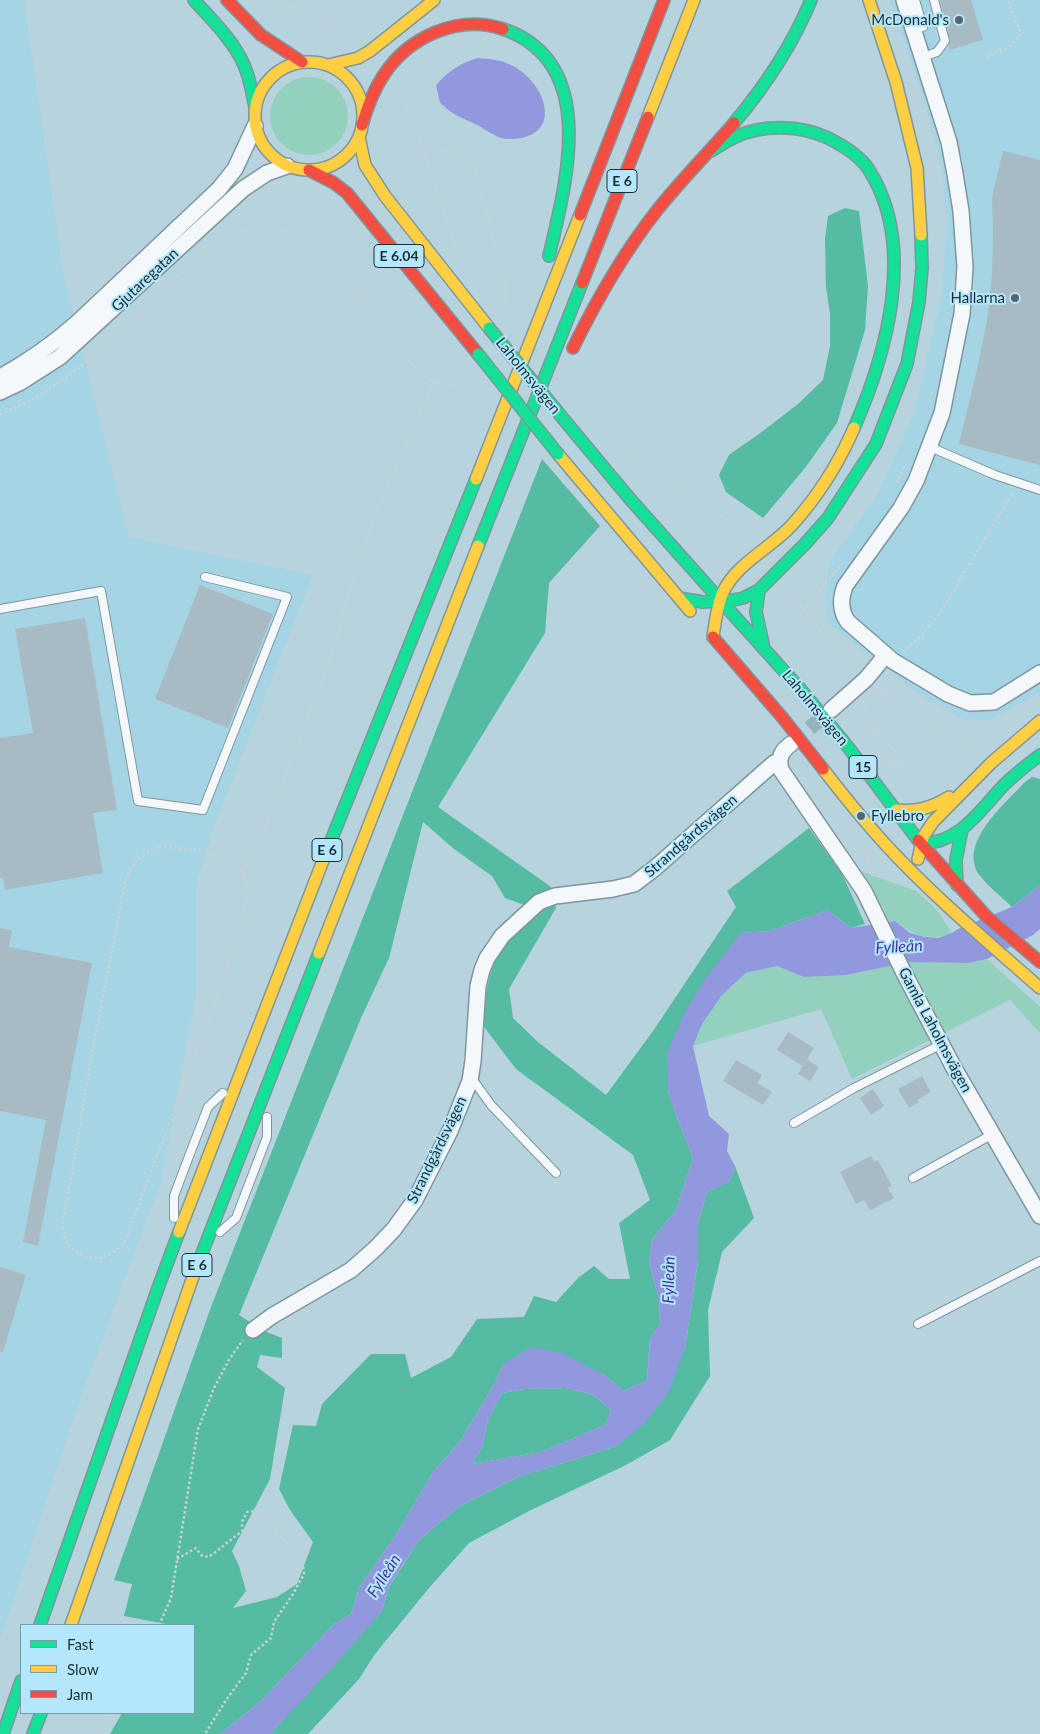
<!DOCTYPE html>
<html>
<head>
<meta charset="utf-8">
<style>
  body { margin:0 }
  #map { position:relative; width:1040px; height:1734px; overflow:hidden; background:#b7d3dd; font-family:Lato,sans-serif }
  canvas { display:block }
  .legend { position:absolute; left:20px; top:1624px; width:175px; height:90px; box-sizing:border-box; background:#b4e7fb; border:1px solid #769dac; margin:0; padding:6px 9px; list-style:none; font-size:15px; color:#1a2f36 }
  .legend li { display:flex; align-items:center; gap:10px; height:25px }
  .legend b { width:25px; border:1px solid #769dac }
</style>
</head>
<body>
<div id="map">
<canvas width="1040" height="1734"></canvas>
<ul class="legend">
<li><b style="height:6px;background:#16e098"></b>Fast</li>
<li><b style="height:6px;background:#ffcf43"></b>Slow</li>
<li><b style="height:6px;background:#f24e42"></b>Jam</li>
</ul>
</div>
<script>
const ctx = document.querySelector('canvas').getContext('2d');
ctx.lineJoin = 'round';
function paint(path, color) {
  ctx.fillStyle = color;
  ctx.fill(path, 'evenodd');
}
function strokePath(path, color, width, dash) {
  ctx.strokeStyle = color;
  ctx.lineWidth = width;
  ctx.lineCap = dash ? 'butt' : 'round';
  ctx.setLineDash(dash || []);
  ctx.stroke(path);
}
function drawText(font, color, halo, rows, align = 'center') {
  ctx.font = font + ' Lato,sans-serif';
  ctx.lineWidth = 4;
  ctx.setLineDash([]);
  ctx.textBaseline = 'middle';
  ctx.strokeStyle = halo;
  ctx.fillStyle = color;
  for (const [text, x, y, turn = 0] of rows) {
    ctx.save();
    ctx.translate(x, y);
    ctx.rotate((+turn || 0) * Math.PI / 180);
    ctx.textAlign = isNaN(turn) ? turn : align;
    if (halo) ctx.strokeText(text, 0, 0);
    ctx.fillText(text, 0, 0);
    ctx.restore();
  }
}
paint(new Path2D(`
  M0,0H24L63,272L129,537L313,575L213,829L196,885V994L161,1181L74,1416L0,1640Z
  M890,0H1040V693L990,720L964,719L929,701L830,625L825,598L830,562L877,494L914,415L942,294L947,225L942,168L925,103Z`), '#a5d4e4');
paint(new Path2D(`
  M270 116a39 39 0 1 1 78 0a39 39 0 1 1-78 0Z
  M863,872L916,891L935,908L952,933C922,943 919,936 895,921L889,922L885,911Z
  M987,959L1040,1007V1033L1010,1000L852,1079L821,1009L693,1046L702,1024L722,995L746,973L777,966L804,977L846,975L909,962L968,963Z`), '#93d0be');
paint(new Path2D(`
  M845,208L859,211L868,286L865,330L837,423L805,468L763,518L726,492L719,475L729,455L759,434L798,404L823,380L830,346V314L826,287L825,239L828,216Z
  M542,459L600,526L549,583L545,633L438,807L551,887L556,908L509,989L513,1018L538,1042L606,1095L653,1031L736,907L727,891L809,828L842,874L865,924L851,928L828,910L769,931L741,933L668,1090L677,1118L693,1158L676,1210L652,1239L649,1263L659,1299L660,1324L650,1338L647,1380L624,1391L603,1374L504,1363L493,1386L461,1440L433,1472L397,1533L359,1588L351,1614L334,1624L260,1702L220,1734H110L122,1713H194V1625H171L124,1616L132,1584L114,1580L211,1307ZM423,822L454,849L492,876L505,898L541,911L509,936L493,963L486,993L484,1027L516,1069L633,1155L650,1200L619,1223L630,1279H609L594,1266L578,1278L556,1302L534,1296L524,1317L477,1319L451,1357L411,1378L405,1354H371L322,1404L316,1426L293,1425L279,1489L290,1510L313,1542L297,1584L277,1597L233,1608L246,1591L239,1566L232,1551L270,1479L285,1388L257,1367L260,1355L282,1358V1338L264,1331L239,1315L361,1018L389,958Z
  M1032,777L1040,779V885L1012,907C1002,897 990,888 981,877C955,845 1005,804 1025,782Z
  M735,1166L754,1218L722,1252L708,1310L710,1376L670,1440L626,1465L531,1510L469,1543L429,1588L375,1654L359,1679L308,1734H270L382,1611L389,1587L419,1540L458,1507L518,1477L617,1446L685,1348L698,1261V1223L707,1192L730,1181Z
  M565,1388L592,1394L611,1410L605,1425L541,1452L472,1464L482,1447L488,1420L502,1393L524,1389Z`), '#55bba3');
paint(new Path2D(`
  M478,58C491,59 503,60 515,67C550,88 563,141 506,139C495,138 485,128 475,124C470,121 463,119 458,116C451,113 445,107 440,103L436,85C449,71 460,63 478,58Z
  M1040,885V929L1033,935L987,959L968,963L909,962L846,975L804,977L777,966L746,973L722,995L702,1024L693,1046L709,1116L729,1134L727,1151L735,1166L730,1181L707,1192L698,1223V1261L685,1348L668,1393L645,1423L617,1446L518,1477L458,1507L419,1540L389,1586L382,1611L333,1667L270,1734H220L260,1702L334,1624L351,1614L359,1588L397,1533L433,1472L461,1440L493,1386L504,1363L532,1347L562,1353L603,1374L624,1391L647,1380L650,1338L660,1324L659,1299L649,1263L652,1239L676,1210L693,1158L677,1118L668,1090L667,1053L685,1012L705,979L741,933L769,931L828,910L851,928L895,921L910,933L924,937L938,938L952,933L960,928L1012,907ZM565,1388L592,1394L611,1410L605,1425L541,1452L472,1464L482,1447L488,1420L502,1393L524,1389Z`), '#9198dd');
paint(new Path2D(`
  M940,0H971L983,40L950,50L949,45L950,40Z
  M1003,151L1040,160V465L959,444L978,365L987,321L992,276L993,232L992,197Z
  M200,585L273,614L228,728L155,699Z
  M85,618L117,810L93,813L103,873L5,890L3,878H0V738L33,733L15,629Z
  M0,928L12,930L9,947L92,963L38,1246L23,1242L46,1120L0,1111Z
  M788,1032L814,1048L803,1066L777,1050Z
  M807,1059L819,1067L810,1081L798,1074Z
  M736,1060L762,1075L757,1083L772,1092L763,1105L723,1081Z
  M922,1076L931,1092L917,1100L919,1102L909,1108L898,1089Z
  M873,1089L884,1106L871,1115L860,1098Z
  M871,1156L874,1162L878,1160L892,1186L888,1188L894,1198L870,1210L864,1200L856,1204L840,1172Z
  M0,1267L26,1275L3,1352H0Z`), '#a8bbc5');
strokePath(new Path2D(`
  M792,743L830,711`), '#98b2bc', 15, [15, 8]);
const lane = new Path2D(`
  M913,30L923,27L915,0
  M923,57L937,52L945,41L934,0
  M930,447L995,475L1040,490
  M0,609L101,591L138,801L203,810L287,597L205,577
  M470,1081L476,1084L491,1105L556,1173
  M794,1123L854,1088L942,1044
  M913,1178L993,1134
  M174,1218V1196L191,1151L208,1107L223,1093
  M220,1232L236,1218L267,1137V1117
  M918,1324L1040,1261`);
const street = new Path2D(`
  M904,0L949,142L955,174L961,211L965,267L962,314L942,413L916,481L901,508L845,586C840,599 840,611 848,622L893,661L948,694L970,703L994,702L1040,673
  M0,377C28,362 53,344 77,323L219,189L235,169L255,126
  M0,392L21,382L60,357L243,189L267,173L287,166
  M831,710L866,679L886,655
  M791,744C781,751 778,758 781,770L864,891L904,973L954,1068L1040,1216
  M253,1330L272,1316L351,1270L376,1248L394,1229L415,1200L450,1131L470,1081L473,1061L478,986L482,970L487,958L502,936L539,902L555,896L613,889L634,884L655,868L774,763H779`);
const fast = new Path2D(`
  M194,0C212,20 233,40 244,65C250,78 252,93 255,107
  M503,29C600,62 566,183 549,256
  M734,123C766,85 792,46 811,0
  M709,152C718,147 726,141 735,137C763,124 800,125 828,138C842,145 860,155 869,170C917,245 887,353 854,428
  M570,427L630,499L720,600
  M478,546L582,283
  M759,590L756,612L764,648
  M679,598L703,602L733,600L743,598L759,590L805,544L828,518L876,444L907,364L919,302L922,268L921,235
  M720,600L802,691L848,747L918,840
  M921,844C961,842 978,812 1004,785C1015,774 1028,764 1040,755
  M326,853L476,479
  M957,885L956,860L962,829
  M195,1271L319,953
  M40,1625L158,1288L179,1232
  M3,1734L21,1681
  M33,1734L41,1713`);
const slow = new Path2D(`
  M869,0L896,82L917,168L921,235
  M255 116a54 54 0 1 1 108 0a54 54 0 1 1-108 0Z
  M328,65L358,58L370,51L434,0
  M648,117L694,0
  M359,137L365,165L385,196L489,328
  M558,454L690,611
  M476,479L580,215
  M713,637C715,622 717,606 723,592C737,563 771,548 792,525C817,497 839,463 854,428
  M823,769C843,795 864,821 886,845C934,897 988,942 1040,988
  M896,810C917,812 931,808 949,797
  M918,859L923,837L933,822L991,763L1040,721
  M319,953L478,546
  M179,1232L326,853
  M71,1625L195,1271`);
const jam = new Path2D(`
  M227,0L261,35L302,62
  M362,125C367,108 373,91 383,76C408,37 458,14 503,29
  M309,170L334,183L347,193L478,354
  M580,215L664,0
  M582,283L648,117
  M573,348C597,299 624,252 658,209C682,179 709,152 734,123
  M713,637L782,717L823,769
  M918,840L986,916L1040,962`);
strokePath(lane, '#7f969e', 10);
strokePath(street, '#7f969e', 18);
strokePath(fast, '#7f969e', 14);
strokePath(slow, '#7f969e', 14);
strokePath(jam, '#7f969e', 14);
strokePath(new Path2D(`
  M275,0L312,14L322,19L347,40
  M986,57L1010,46L1021,33L1008,0
  M396,93L404,102L418,133L457,253
  M426,153C446,149 466,151 476,172L506,288V298L503,314
  M0,414C66,390 118,333 168,285C187,268 206,246 230,235C261,220 297,231 323,250L413,366C431,383 450,393 472,376
  M615,448C661,476 709,499 745,539
  M897,483L906,463
  M787,590L835,648L856,668
  M804,611L842,563
  M903,652L923,634L943,608L1013,492
  M877,687L934,726L980,749
  M863,701L870,720L880,737L902,759L903,765L899,767L896,766L882,753L873,749
  M870,745L880,737
  M851,845L867,859
  M159,847C181,847 236,852 245,877C249,886 247,895 246,904L210,1017L184,1083L130,1228C128,1233 127,1239 124,1243C122,1246 118,1248 115,1251C97,1265 80,1257 66,1243L62,1225L75,1157L92,1053L126,878C135,859 140,855 159,847Z
  M865,851L873,876
  M241,871L261,839L329,662L359,559L379,506L434,382
  M177,1559L196,1548L201,1555L208,1557L213,1554L242,1531V1522L247,1512L254,1511L271,1522L277,1534L302,1558L304,1574L293,1594L274,1622L271,1638L251,1655L246,1673L226,1700L205,1734
  M159,1625L171,1598L198,1429L214,1388L230,1358L243,1340
  M100,1734L112,1713`), '#c9d1d4', 2.5, [2.5, 2.5]);
strokePath(lane, '#f4f8fa', 8);
strokePath(street, '#f4f8fa', 15);
strokePath(fast, '#16e098', 11);
strokePath(slow, '#ffcf43', 11);
strokePath(jam, '#f24e42', 11);
const fastBridge = new Path2D(`
  M489,328L570,427
  M478,354L558,454`);
strokePath(fastBridge, '#7f969e', 14, []);
strokePath(fastBridge, '#16e098', 11);
for (const [x, y, r, color] of [
  [959,20,5,"#516870"],
  [1015,298,5,"#516870"],
  [861,816,5,"#516870"]
]) {
  const dot = new Path2D();
  dot.arc(x, y, r, 0, 2 * Math.PI);
  ctx.fillStyle = color;
  ctx.fill(dot);
  strokePath(dot, '#b4e7fb', 2);
}
for (const [x, y, w] of [
  [622,181,30],
  [399,256,50],
  [863,767,28],
  [327,850,30],
  [197,1265,30]
]) {
  const box = new Path2D();
  box.roundRect(x - w / 2, y - 11.5, w, 23, 4);
  ctx.fillStyle = '#b4e7fb';
  ctx.fill(box);
  strokePath(box, '#1a2f36', 1);
}
drawText('bold 14px', '#1a2f36', null, [
  ["E 6",622,181],
  ["E 6.04",399,256],
  ["15",863,767],
  ["E 6",327,850],
  ["E 6",197,1265]
]);
drawText('15px', '#1a2f36', '#b4e7fb', [
  ["McDonald's",949,20],
  ["Hallarna",1005,298],
  ["Fyllebro",871,816,"left"]
], 'right');
drawText('15px', '#1a2f36', '#b4e7fb', [
  ["Gjutaregatan",145,280,-43],
  ["Laholmsvägen",528,376,51],
  ["Laholmsvägen",815,708,50],
  ["Strandgårdsvägen",691,836,-41],
  ["Gamla Laholmsvägen",935,1030,62],
  ["Strandgårdsvägen",437,1150,-64]
]);
drawText('italic 16px', '#4332a0', '#b4e7fb', [
  ["Fylleån",899,947,-3],
  ["Fylleån",669,1280,-89],
  ["Fylleån",384,1576,-57]
]);
</script>
</body>
</html>
